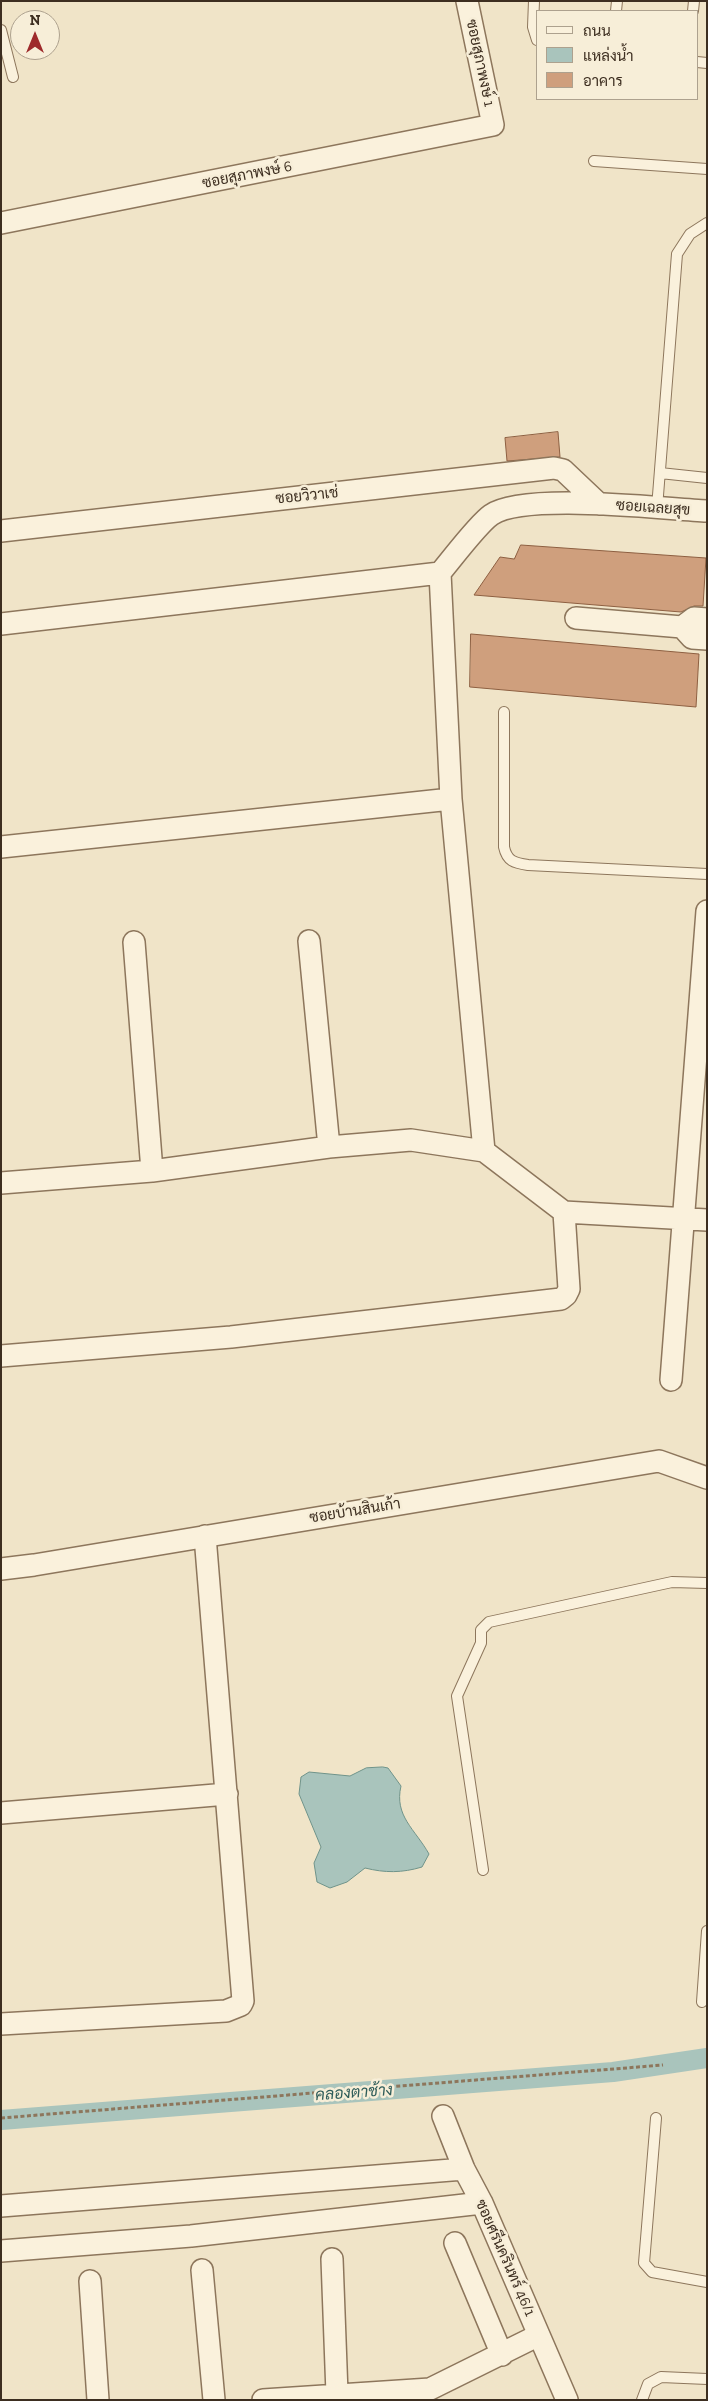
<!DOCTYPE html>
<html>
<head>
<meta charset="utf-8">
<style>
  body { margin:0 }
  #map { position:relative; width:708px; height:2401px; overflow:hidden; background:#f0e4c8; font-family:"Zilla Slab",Sarabun,serif }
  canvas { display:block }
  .frame { position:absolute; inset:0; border:2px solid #3d2e20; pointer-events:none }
  .legend { position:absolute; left:536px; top:10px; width:162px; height:90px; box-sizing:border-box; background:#f7eed8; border:1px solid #ada18e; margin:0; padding:6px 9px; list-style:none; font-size:15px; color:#3d2e20 }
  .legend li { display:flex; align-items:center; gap:10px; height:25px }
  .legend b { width:25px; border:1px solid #ada18e }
  .north { position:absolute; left:10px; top:10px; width:50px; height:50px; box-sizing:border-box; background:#f7eed8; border:1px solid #ada18e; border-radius:50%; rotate:0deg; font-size:14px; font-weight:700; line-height:20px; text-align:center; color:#3d2e20 }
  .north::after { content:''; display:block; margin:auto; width:18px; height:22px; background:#9e2a2b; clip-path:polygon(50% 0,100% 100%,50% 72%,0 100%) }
</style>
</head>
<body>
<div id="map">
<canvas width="708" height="2401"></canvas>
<div class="frame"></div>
<ul class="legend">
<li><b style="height:6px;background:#faf1dc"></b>ถนน</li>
<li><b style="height:14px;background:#a9c4bc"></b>แหล่งน้ำ</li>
<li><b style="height:14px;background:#cf9f7d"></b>อาคาร</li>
</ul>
<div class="north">N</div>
</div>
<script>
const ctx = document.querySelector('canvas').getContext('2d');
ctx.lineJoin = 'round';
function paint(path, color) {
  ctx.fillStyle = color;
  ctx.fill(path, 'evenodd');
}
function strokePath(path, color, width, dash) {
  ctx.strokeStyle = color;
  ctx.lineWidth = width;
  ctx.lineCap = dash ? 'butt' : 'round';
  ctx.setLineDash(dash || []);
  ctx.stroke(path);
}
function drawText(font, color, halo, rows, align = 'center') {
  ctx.font = font + ' "Zilla Slab",Sarabun,serif';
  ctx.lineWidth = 5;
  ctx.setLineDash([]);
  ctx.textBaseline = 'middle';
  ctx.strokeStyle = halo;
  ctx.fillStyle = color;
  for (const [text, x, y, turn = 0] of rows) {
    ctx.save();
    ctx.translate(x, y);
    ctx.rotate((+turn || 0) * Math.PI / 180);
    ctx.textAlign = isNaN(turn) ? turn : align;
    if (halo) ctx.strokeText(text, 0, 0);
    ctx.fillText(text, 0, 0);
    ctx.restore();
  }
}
const water = new Path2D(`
  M383,1767L388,1768L401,1786C394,1816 415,1829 429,1854L422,1867C402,1873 385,1873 365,1868L347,1882L330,1888L317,1882L314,1863L321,1847L299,1794L301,1777L309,1772L350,1776L366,1768Z`);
paint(water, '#a9c4bc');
strokePath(water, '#6f938a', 1);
strokePath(new Path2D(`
  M1,2120L613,2072L707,2058`), '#a9c4bc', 20);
const building = new Path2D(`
  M558,432L560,457L507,461L505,438Z
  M521,545L706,558L703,606H694L681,612L474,595L500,557L514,559Z
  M471,634L699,654L696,707L470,687Z`);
paint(building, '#cf9f7d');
strokePath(building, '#8d5f41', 1);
const service = new Path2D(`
  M534,1L533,27L537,40
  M616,11L617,1
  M693,11L694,1
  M1,30L13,77
  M697,62L707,63
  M594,161L707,169
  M660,473L707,478
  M657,508L677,254L690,234L707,223
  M504,712V847C507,861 514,863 528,865L707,874
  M483,1870L457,1696L481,1643V1630L489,1622L672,1582L707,1583
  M702,2002L707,1931
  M656,2118L644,2263L652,2272L707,2282
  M642,2400L648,2384L661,2377L707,2379`);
const minor = new Path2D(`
  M1,223L493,125L467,1
  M1,531L554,468L563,470L599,504
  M576,618L682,627L694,618L707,619
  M1,624L440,573
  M682,627L692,638L707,639
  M1,847L451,799
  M309,941L329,1147
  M134,942L152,1171
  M484,1151L451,799L440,573C452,559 477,525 491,515C524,492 662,509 707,511
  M1,1183L152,1171L329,1147L411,1140L484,1151L564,1212L707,1220
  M1,1356L231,1337L561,1299L566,1295L569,1289L564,1212
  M671,1380L707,911
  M1,1569L34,1565L659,1461L707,1478
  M1,1813L227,1794
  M1,2024L226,2011L241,2005L243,2001L205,1536
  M443,2116L464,2169L482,2203L567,2400
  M1,2206L464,2169
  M455,2243L502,2355
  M1,2251L191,2236L482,2203
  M332,2259L337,2394
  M202,2270L214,2400
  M90,2281L98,2400
  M263,2400L430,2389L539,2335`);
strokePath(service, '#8d765c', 12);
strokePath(minor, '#8d765c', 24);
strokePath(new Path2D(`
  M1,2118L663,2065`), '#8d765c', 3, [4, 2.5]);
strokePath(service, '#faf1dc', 10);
strokePath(minor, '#faf1dc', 21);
drawText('15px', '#3d2e20', '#f7eed8', [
  ["ซอยสุภาพงษ์ 1",480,63,78],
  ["ซอยสุภาพงษ์ 6",247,175,-11],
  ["ซอยวิวาเช่",307,496,-6],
  ["ซอยเฉลยสุข",653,508,4],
  ["ซอยบ้านสินเก้า",355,1511,-9],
  ["ซอยศรีนครินทร์ 46/1",505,2258,66]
]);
drawText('italic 16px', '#2f5d5a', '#f7eed8', [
  ["คลองตาช้าง",354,2093,-4]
]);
</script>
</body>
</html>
